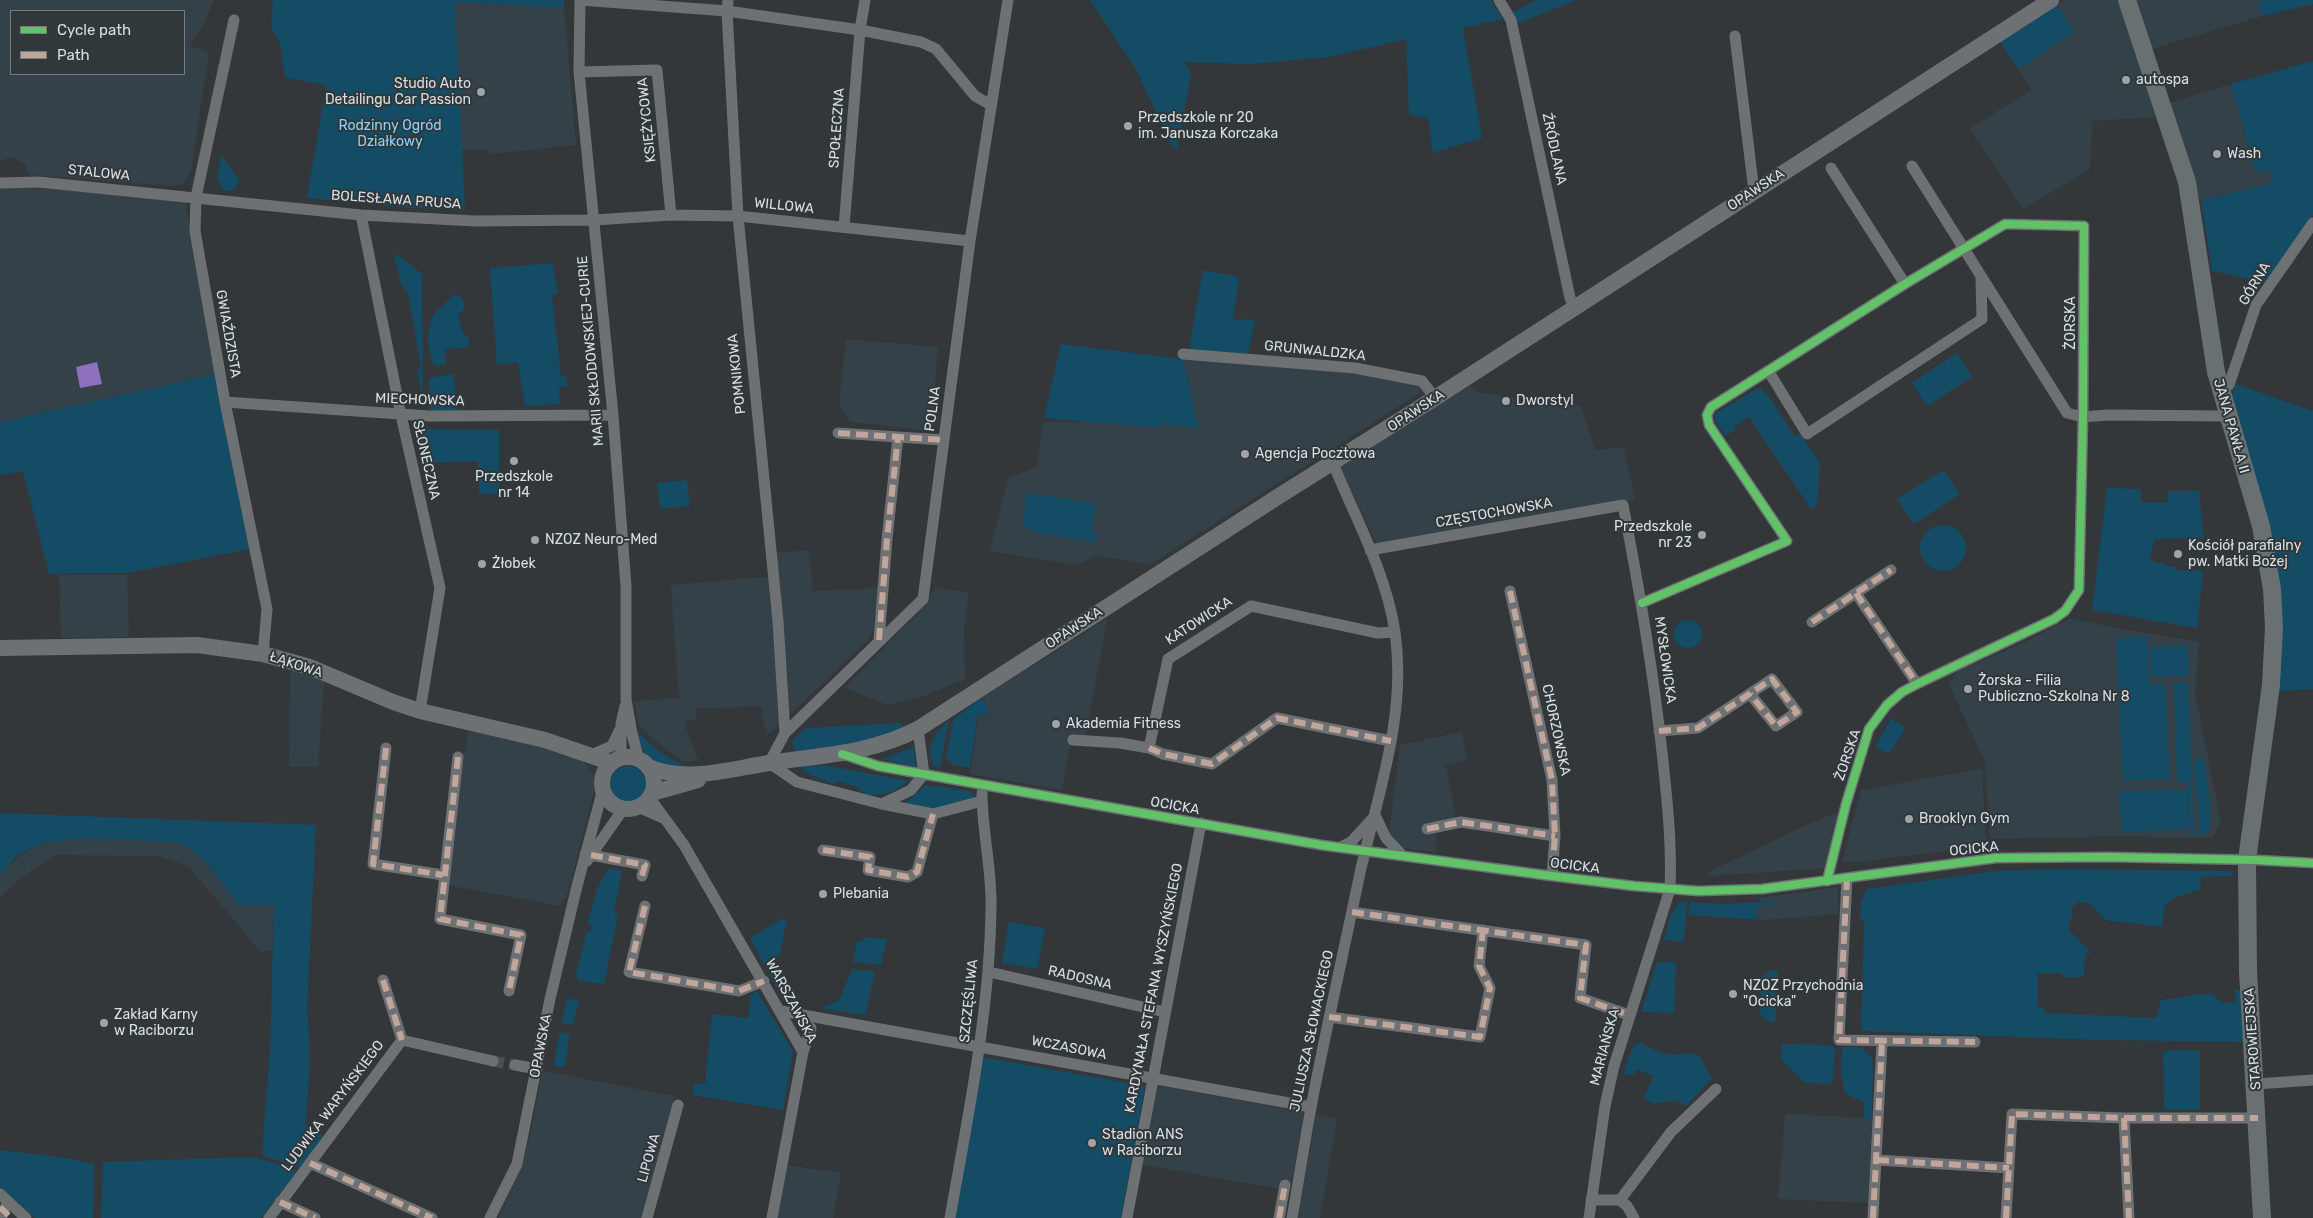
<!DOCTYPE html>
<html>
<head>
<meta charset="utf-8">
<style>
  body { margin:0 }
  #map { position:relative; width:2313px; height:1218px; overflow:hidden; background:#343739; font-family:Rubik,sans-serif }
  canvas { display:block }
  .legend { position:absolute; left:10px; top:10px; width:175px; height:65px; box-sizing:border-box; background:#31383c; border:1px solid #757b7e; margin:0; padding:6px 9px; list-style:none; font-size:15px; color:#dadfe1 }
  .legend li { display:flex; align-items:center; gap:10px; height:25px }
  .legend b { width:25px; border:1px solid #757b7e }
</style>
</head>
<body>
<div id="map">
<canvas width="2313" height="1218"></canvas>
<ul class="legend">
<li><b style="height:6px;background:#61c268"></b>Cycle path</li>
<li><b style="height:6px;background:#c0a59a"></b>Path</li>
</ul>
</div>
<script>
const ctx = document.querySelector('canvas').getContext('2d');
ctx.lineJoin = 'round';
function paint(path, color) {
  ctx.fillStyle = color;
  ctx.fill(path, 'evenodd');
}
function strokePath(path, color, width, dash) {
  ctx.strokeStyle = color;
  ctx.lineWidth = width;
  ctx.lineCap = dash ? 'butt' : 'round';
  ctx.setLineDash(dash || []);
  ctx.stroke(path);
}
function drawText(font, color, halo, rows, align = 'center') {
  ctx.font = font + ' Rubik,sans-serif';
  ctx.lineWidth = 4;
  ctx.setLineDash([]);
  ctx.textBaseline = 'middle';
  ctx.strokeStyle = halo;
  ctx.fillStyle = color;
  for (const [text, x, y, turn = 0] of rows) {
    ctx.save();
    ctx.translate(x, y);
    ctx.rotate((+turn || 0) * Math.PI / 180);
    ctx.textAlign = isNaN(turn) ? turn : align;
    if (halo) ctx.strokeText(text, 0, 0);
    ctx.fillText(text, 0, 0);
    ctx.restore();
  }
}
paint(new Path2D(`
  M0,0H214L203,25L190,46L209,53L191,171L183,184L175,186L30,175L26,170V165L11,157L0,161ZM184,11V74H11V11Z
  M2064,0H2120L2156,111V117L2092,121L2090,169L2023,209L1969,129L2031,90L2018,69L2074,32L2057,5Z
  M2133,0H2266L2257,3L2262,16L2148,50Z
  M455,2L564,8L576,145L490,154L488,150H461Z
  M2231,84L2256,173L2270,170L2273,183L2196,201L2167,104Z
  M14,187L65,190L185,202L216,374L0,422V188Z
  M846,339L938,347L931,431L851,422L839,406Z
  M1183,359L1316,368L1404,380L1416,384L1423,391L1149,565L1096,555L1078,565L990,551L1008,478L1037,467L1043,422L1197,421Z
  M1470,385L1476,392L1581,406L1595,450L1624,447L1635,500L1377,545L1340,467Z
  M809,550L813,591L879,588L873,630L868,640L767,736L761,707L697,708L696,719L684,722L698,760L684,762L649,736L639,724L635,701L679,698L671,585L776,576L775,553Z
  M59,575H127L129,637L61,638Z
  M935,588L969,592L964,629L965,679L924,696L888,705L844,688L922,609Z
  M2071,618L2106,626L2199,642L2195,693L2221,822L2212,838L2118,836L1990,839L1985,762L1949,684L1956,672L2021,644Z
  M1107,619L1086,735L1069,748L1062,790L970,774L979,715L988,716L989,709L982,697Z
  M294,670L324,680L318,767H289L290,673Z
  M469,729L531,743L583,760L592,772L595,779V788L568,892L560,906L447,885L458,793Z
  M1462,732L1467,760L1446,765L1457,826L1435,831L1437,852L1401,848L1389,832L1400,745Z
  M1982,769L1986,846L1866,861L1842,862L1861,790Z
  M1842,810L1826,868L1709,876L1707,873L1793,831Z
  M92,838L182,843L204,860L239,905L274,904L272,951H260L188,866L158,856L56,855L20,878L0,897V876L19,856L43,843Z
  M1838,887V914L1764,920L1756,916L1757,907H1760L1759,898Z
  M542,1071L675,1096L665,1141L643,1218H498L523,1164L531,1132Z
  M1153,1085L1304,1112L1290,1191L1139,1164Z
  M1316,1114L1337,1118L1320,1218H1298Z
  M1785,1114L1872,1118L1868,1203L1778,1199Z
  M785,1165L841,1173L833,1218H776Z`), '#354148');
paint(new Path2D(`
  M273,0H564V8L455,2L465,210L411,208L307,198L326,85L285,78L280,43L271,27Z
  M1090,0H1491L1503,19L1463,28L1482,138L1433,153L1428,118L1409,115L1406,39L1330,57L1250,64L1184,62L1191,73L1177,150L1172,147L1136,69Z
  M1537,0H1576L1519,23L1513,12Z
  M2266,0H2313V4L2262,16L2257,3Z
  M2057,5L2075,32L2018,69L2000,42Z
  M2313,61V215L2268,283L2212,271L2201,200L2273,183L2270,170L2256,173L2231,84Z
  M221,155L239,180L234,191L223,190L217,178Z
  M394,255L401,257L422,274L423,402L417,370L421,368L408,293L401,285Z
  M553,263L558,293L552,295L561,376L566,375L567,387H559L560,404L525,406L518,362L497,365L490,268Z
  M1203,270L1239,277L1233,319L1255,320L1248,354L1189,350Z
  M455,294L461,296L465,308L458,316L464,335L469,338V347L447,349L445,352L446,364L438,366L433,364C427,351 426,325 435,313C440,306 449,301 455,294Z
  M1061,344L1183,359L1199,429L1163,424L1160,428L1044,418Z
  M1957,353L1972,377L1927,406L1912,383Z
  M216,374L250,549L128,573L49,574L23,471L0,475V422Z
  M453,374L458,411H430L429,378Z
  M2235,384L2313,411V689L2279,691L2282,618L2279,582L2231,401Z
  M1760,387L1765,394L1767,393L1795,437L1800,433L1820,463L1817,506L1811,509L1749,417L1734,426L1736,430L1725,436L1715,420V414Z
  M417,429L499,430V494H479L478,461L422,463Z
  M1944,470L1960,494L1914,524L1897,499Z
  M687,480L690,506L660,509L657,483Z
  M2107,488L2141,489V502L2167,503L2168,491H2199L2204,538L2155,539L2150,557L2155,563H2165V566L2175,567L2176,570L2203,571L2197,628L2092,610Z
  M1026,493L1096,503L1091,532L1097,533L1096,543L1032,532L1023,524Z
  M1920 548a23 23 0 1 1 46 0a23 23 0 1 1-46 0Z
  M1674 634a14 14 0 1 1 28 0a14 14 0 1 1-28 0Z
  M2147,636L2149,684H2165L2170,779L2123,781L2116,638Z
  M2188,646L2189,676L2151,677L2150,647Z
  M2174,682H2188L2194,835H2189L2188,782H2177Z
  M981,698L989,709L987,715L978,714L970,768L952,764L946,756L954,719Z
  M1891,719L1906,728L1889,754L1875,747Z
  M949,720L940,768L934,765C924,745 935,734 949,720Z
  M899,723L906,729L886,739L800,755L793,749V740L806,728Z
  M634,727C650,747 668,759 692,769C652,762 648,767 634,727Z
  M914,747L916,767L882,759Z
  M2204,758C2206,777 2215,820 2207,834L2199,835L2198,796L2195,795L2193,760Z
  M823,765L909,781L893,792L868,796L857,787L838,781L833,784L804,772L802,766Z
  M610 784a18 18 0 1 1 36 0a18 18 0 1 1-36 0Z
  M926,785L969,791L974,795V799L930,810L903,805Z
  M2187,790L2188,829L2122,832L2119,791Z
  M0,813L316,825L307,1007C311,1046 310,1085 305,1124L323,1136L300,1168L262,1155L270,1049L274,905H239L204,860L182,843L92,838L43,843L18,855L0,875Z
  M608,869L622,870L614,913L618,914L604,984L578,981L576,974L586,934L592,929L591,926L587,923L598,887Z
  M2054,869L2233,871V876L2201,877L2200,890L2176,897L2165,905L2162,927L2105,920L2089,903L2078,902L2072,907V917L2068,925L2071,932L2092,954L2085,953L2084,977H2065L2060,973H2038V1007L2044,1008L2045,1013L2156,1018L2161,1000L2211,993L2222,1003L2236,1002L2235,988L2241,992L2244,1042L2103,1040L1861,1031L1864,920L1860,919L1861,902L1867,889L1996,871Z
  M1777,901L1775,904L1757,907L1756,916L1762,920L1689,915L1690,902L1722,904Z
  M1682,902H1687L1684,942L1664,940C1668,928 1670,908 1682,902Z
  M782,919L787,921L779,956L764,964L750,938Z
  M1009,922L1045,928L1037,969L1002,963Z
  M864,937L887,939L881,965L853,962L857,941L862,942Z
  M1657,962H1676L1674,1013L1641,1012Z
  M774,966L789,991L802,1005C781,999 777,988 767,970Z
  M852,969L875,972L865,1015L820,1008L839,1001Z
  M1769,971H1778L1775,1022L1766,1021L1760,1014L1761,978Z
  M757,991L793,1051L783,1110L692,1095L694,1084H705L712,1014L748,1018L751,995Z
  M567,998L579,1001L573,1025L561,1023Z
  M559,1032L570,1034L565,1067L554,1066Z
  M1639,1042C1649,1047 1658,1053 1670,1054C1680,1055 1689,1052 1699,1055L1712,1078L1686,1106L1676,1100L1654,1104L1644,1099L1653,1076L1637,1069L1632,1076L1624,1074C1627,1062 1629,1049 1639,1042Z
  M1782,1044L1832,1045L1835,1049L1833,1079L1830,1084L1805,1083L1781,1060Z
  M1842,1047C1858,1047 1865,1045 1873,1061L1872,1118H1864V1102L1845,1094L1841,1074Z
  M2200,1050V1109H2164L2163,1051Z
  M983,1057L1145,1086L1121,1218H954Z
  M0,1150L67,1158L94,1164L93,1218H35L0,1187Z
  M222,1158H257L297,1171L261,1218H101L103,1162Z`), '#134c64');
paint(new Path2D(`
  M97,362L102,384L80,388L76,367Z`), '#8e70bf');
strokePath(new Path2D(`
  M493,1061L515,1065`), '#4d5052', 11, [11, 5.5]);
strokePath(new Path2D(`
  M580,0L579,72L613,415L626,586V699L632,734L639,760
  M580,0L727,11L860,30L921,42L936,49L975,96L991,105
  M728,0L727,11L738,216L778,621L785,733
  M1499,0L1511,20L1570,298L1574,307
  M234,20L196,197L195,231L225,402L267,609L263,654
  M1735,36L1754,191
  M579,72L657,70L671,215
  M1912,166L2067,413L2083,417L2108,415L2227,416
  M1831,168L1905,284
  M0,183L39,182L361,215L475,221L594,220L671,215L738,216L970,241
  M361,215L401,415L440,588L420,711
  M844,227L860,30L865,0
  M1183,354L1355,368L1422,381L1435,398
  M1769,372L1807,434L1982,319L1981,278
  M2220,388L2229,385L2256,305L2313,223
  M225,402L429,416L613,415
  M838,433L898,437
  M1370,550L1623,505C1639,587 1653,669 1662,752C1667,798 1672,843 1670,889L1614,1066L1605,1106L1589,1218
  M1510,591L1552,780L1555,836L1552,876
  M1856,593L1917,684
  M1642,603L1787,541L1709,425L1707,415L1711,407L1905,284L2005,224L2084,226L2083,417L2079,590L2065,611L2054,619L1917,684L1902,692L1887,705L1869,729L1846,804L1827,881
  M1812,622L1891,570
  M879,640L887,539L898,437L943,440
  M1659,731L1698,728L1772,679L1797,712L1776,726L1750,694
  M1073,740L1120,743L1149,748L1163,754L1212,764L1277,718L1391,741
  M386,748L373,864L443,875
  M1149,748L1168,659L1251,606L1378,633L1395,632
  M842,754L878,766L1321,845L1552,876L1634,886L1698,891L1762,889L1996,858L2108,857L2257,860L2313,863
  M591,755L612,746L619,731
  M458,757L440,919L521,935L509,991
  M617,759L621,752V724L625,706
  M649,797L684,845L803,1052
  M982,801L933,814L882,804L797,782L769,763L785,733L923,599L970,241L1008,0
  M882,804L911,790L924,774L918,729
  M638,807L663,818
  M1375,815L1386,838L1403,856
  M1427,829L1461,822L1555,836
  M1341,847L1351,842L1373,818
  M823,850L870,857L868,870L908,877L917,872L933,814
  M585,854L645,865L642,876
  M587,861L624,808
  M1847,878L1839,1040L1975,1042
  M645,906L629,972L739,991L764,981
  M1352,912L1586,945L1580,998L1629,1015
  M989,972L1165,1012
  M383,980L402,1040
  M781,1011L1311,1107
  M1329,1017L1480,1037L1490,988L1479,966L1483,930
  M515,1065L537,1069
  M2256,1084L2313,1080
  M2124,1118L2129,1218
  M1877,1160L2009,1168
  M310,1163L432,1218
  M0,1194L26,1218
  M1591,1200H1620L1671,1132L1716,1089
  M1620,1200L1627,1206L1634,1218
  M280,1202L315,1218
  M1,1218L8,1201
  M269,1218L402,1040L493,1061
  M490,1218L517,1164L550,999L577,886L603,789
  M647,1218L678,1105
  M772,1218L803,1052L811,1028
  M950,1218C968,1115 990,1011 991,907C992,869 982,831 982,793
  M1127,1218L1201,823
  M1279,1218L1285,1185
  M1292,1218C1300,1174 1306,1131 1315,1087C1329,1016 1345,945 1360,873C1378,793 1407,715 1395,632C1386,572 1355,518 1333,463
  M1873,1218L1882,1042
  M2006,1218L2012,1114L2124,1118H2258`), '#6e7173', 11);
strokePath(new Path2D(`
  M0,648L197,645L263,654L310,667L393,702L420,711L545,740L612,763
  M602 783a26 26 0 1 1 52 0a26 26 0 1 1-52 0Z
  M649,767C687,783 730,769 769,763C822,755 869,754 918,729L1279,496L1435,398L2051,0
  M652,793L698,780`), '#6e7173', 16);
strokePath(new Path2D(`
  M2127,0L2187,182L2216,372L2261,526L2272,589L2274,628L2271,685L2247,860L2248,971L2262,1218`), '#687072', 18);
strokePath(new Path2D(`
  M838,433L898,437
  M1510,591L1552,780L1555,836L1552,876
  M1856,593L1917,684
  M1812,622L1891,570
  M879,640L887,539L898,437L943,440
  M1659,731L1698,728L1772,679L1797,712L1776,726L1750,694
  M386,748L373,864L443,875
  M1149,748L1163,754L1212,764L1277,718L1391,741
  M458,757L440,919L521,935L509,991
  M1427,829L1461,822L1555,836
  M823,850L870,857L868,870L908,877L917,872L933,814
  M591,855L645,865L642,876
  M1847,878L1839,1040L1975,1042
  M645,906L629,972L739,991L764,981
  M1352,912L1586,945L1580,998L1629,1015
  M383,980L402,1040
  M1329,1017L1480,1037L1490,988L1479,966L1483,930
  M2124,1118L2129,1218
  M1877,1160L2009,1168
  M310,1163L432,1218
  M280,1202L315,1218
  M0,1207L11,1218
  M1279,1218L1285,1185
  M1873,1218L1882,1042
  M2006,1218L2012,1114L2124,1118H2258`), '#c0a59a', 6, [12, 6]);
strokePath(new Path2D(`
  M1642,603L1787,541L1709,425L1707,415L1711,407L1905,284L2005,224L2084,226L2083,417L2079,590L2065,611L2054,619L1917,684L1902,692L1887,705L1869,729L1846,804L1827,881
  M842,754L878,766L1321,845L1552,876L1634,886L1698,891L1762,889L1996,858L2108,857L2257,860L2313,863`), '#61c268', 8);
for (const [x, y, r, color] of [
  [2126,80,5,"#a0a4a6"],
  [481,92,5,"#a0a4a6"],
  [1128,126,5,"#a0a4a6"],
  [2217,154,5,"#a0a4a6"],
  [1506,401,5,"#a0a4a6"],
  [1245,454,5,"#a0a4a6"],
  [514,461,5,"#a0a4a6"],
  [1702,535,5,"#a0a4a6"],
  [535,540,5,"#a0a4a6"],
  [2178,554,5,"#a0a4a6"],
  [482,564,5,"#a0a4a6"],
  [1968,689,5,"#a0a4a6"],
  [1056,724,5,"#a0a4a6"],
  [1909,819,5,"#a0a4a6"],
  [823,894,5,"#a0a4a6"],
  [1733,994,5,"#a0a4a6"],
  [104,1023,5,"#a0a4a6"],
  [1092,1143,5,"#a0a4a6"]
]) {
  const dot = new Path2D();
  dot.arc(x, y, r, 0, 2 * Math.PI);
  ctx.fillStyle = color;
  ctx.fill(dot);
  strokePath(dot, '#31383c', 2);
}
drawText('14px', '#dadfe1', '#31383c', [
  ["autospa",2136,80],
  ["Studio Auto",471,84,"right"],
  ["Detailingu Car Passion",471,100,"right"],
  ["Przedszkole nr 20",1138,118],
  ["im. Janusza Korczaka",1138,134],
  ["Wash",2227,154],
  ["Dworstyl",1516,401],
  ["Agencja Pocztowa",1255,454],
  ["Przedszkole",514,477,"center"],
  ["nr 14",514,493,"center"],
  ["Przedszkole",1692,527,"right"],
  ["nr 23",1692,543,"right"],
  ["NZOZ Neuro-Med",545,540],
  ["Kościół parafialny",2188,546],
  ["pw. Matki Bożej",2188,562],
  ["Żłobek",492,564],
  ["Żorska - Filia",1978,681],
  ["Publiczno-Szkolna Nr 8",1978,697],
  ["Akademia Fitness",1066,724],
  ["Brooklyn Gym",1919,819],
  ["Plebania",833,894],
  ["NZOZ Przychodnia",1743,986],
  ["\"Ocicka\"",1743,1002],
  ["Zakład Karny",114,1015],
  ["w Raciborzu",114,1031],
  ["Stadion ANS",1102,1135],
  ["w Raciborzu",1102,1151]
], 'left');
drawText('14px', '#dadfe1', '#31383c', [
  ["KSIĘŻYCOWA",647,120,-96],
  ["SPOŁECZNA",837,128,-86],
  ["ŹRÓDLANA",1554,149,78],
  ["STALOWA",99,173,6],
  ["OPAWSKA",1756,190,-33],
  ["BOLESŁAWA PRUSA",396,200,4],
  ["WILLOWA",784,206,6],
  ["GÓRNA",2255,284,-59],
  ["ŻORSKA",2071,323,-90],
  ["GWIAŹDZISTA",228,334,80],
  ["MARII SKŁODOWSKIEJ-CURIE",591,351,-95],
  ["GRUNWALDZKA",1315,351,6],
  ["POMNIKOWA",737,374,-96],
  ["MIECHOWSKA",420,400,2],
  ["POLNA",933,409,-82],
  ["OPAWSKA",1416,411,-33],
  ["JANA PAWŁA II",2231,426,74],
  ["SŁONECZNA",426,460,77],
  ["CZĘSTOCHOWSKA",1494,513,-10],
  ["KATOWICKA",1199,621,-33],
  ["OPAWSKA",1074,628,-33],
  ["MYSŁOWICKA",1665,660,82],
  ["ŁĄKOWA",296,665,18],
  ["CHORZOWSKA",1556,730,78],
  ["ŻORSKA",1848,755,-71],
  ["OCICKA",1175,806,10],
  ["OCICKA",1974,849,-6],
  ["OCICKA",1575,866,7],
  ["RADOSNA",1080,978,13],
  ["KARDYNAŁA STEFANA WYSZYŃSKIEGO",1154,988,-79],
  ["WARSZAWSKA",791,1001,62],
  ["SZCZĘŚLIWA",969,1001,-84],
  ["JULIUSZA SŁOWACKIEGO",1312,1031,-78],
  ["STAROWIEJSKA",2253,1039,-94],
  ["OPAWSKA",541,1046,-79],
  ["MARIAŃSKA",1605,1047,-75],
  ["WCZASOWA",1069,1048,11],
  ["LUDWIKA WARYŃSKIEGO",333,1106,-53],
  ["LIPOWA",649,1158,-74]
]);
drawText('14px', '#86d2fc', '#31383c', [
  ["Rodzinny Ogród",390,126],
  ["Działkowy",390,142]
]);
</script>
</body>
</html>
